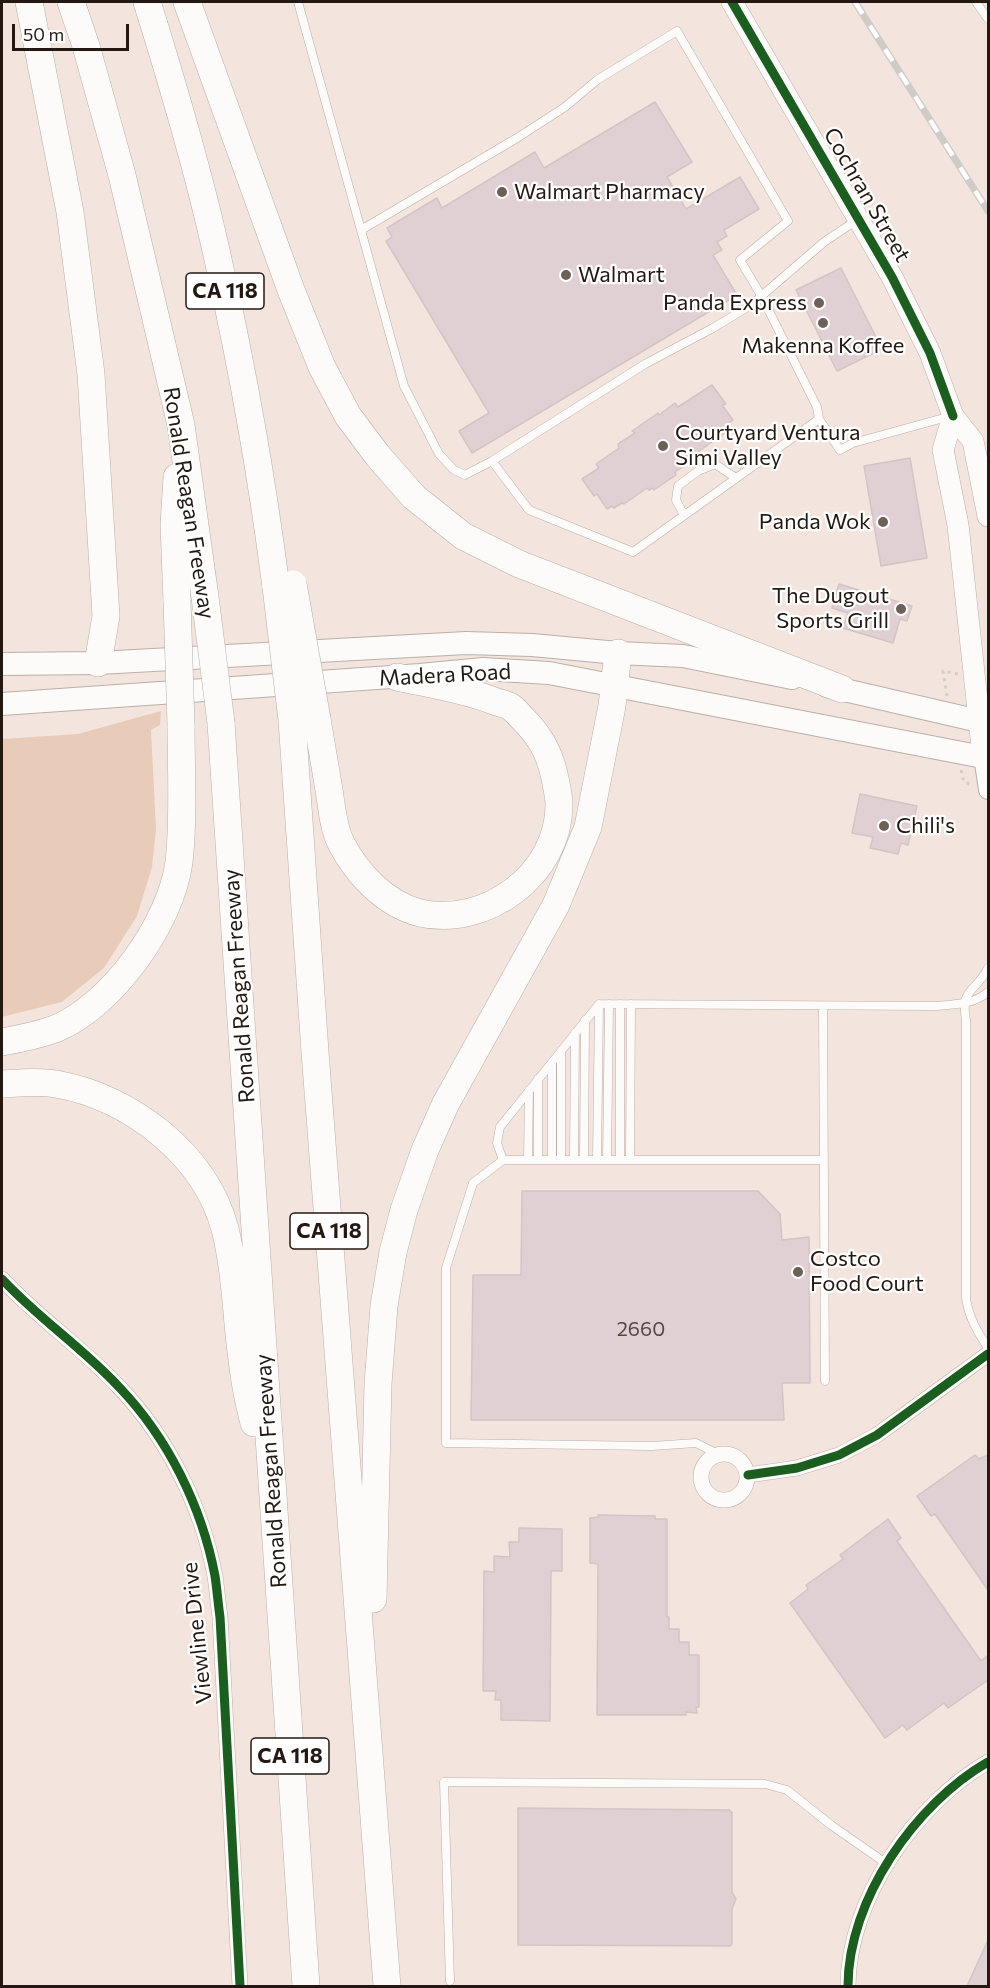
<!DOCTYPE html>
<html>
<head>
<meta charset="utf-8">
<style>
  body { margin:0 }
  #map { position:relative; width:990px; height:1988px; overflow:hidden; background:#f3e5dd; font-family:Commissioner,sans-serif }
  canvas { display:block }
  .frame { position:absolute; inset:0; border:3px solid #241912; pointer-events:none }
  .scale { position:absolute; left:12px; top:24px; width:117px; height:27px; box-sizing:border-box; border:3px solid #241912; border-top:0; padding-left:8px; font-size:18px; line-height:21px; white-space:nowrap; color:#241912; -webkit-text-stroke:4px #fff; paint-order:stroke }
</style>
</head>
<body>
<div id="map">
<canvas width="990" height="1988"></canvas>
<div class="frame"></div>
<div class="scale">50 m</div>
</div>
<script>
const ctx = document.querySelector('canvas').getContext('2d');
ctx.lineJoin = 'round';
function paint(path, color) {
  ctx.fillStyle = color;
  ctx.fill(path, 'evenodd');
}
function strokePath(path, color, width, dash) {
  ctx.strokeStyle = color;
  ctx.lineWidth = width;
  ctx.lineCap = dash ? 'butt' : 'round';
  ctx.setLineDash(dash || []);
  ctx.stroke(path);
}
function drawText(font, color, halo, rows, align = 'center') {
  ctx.font = font + ' Commissioner,sans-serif';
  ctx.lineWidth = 4.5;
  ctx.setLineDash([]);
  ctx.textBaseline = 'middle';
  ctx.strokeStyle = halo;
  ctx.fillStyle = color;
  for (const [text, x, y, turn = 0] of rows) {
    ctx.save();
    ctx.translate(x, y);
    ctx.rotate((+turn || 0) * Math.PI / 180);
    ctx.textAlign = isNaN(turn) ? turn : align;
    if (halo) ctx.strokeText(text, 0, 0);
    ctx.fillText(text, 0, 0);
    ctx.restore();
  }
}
paint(new Path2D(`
  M161,711L160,725L151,730L156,829L152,867L137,916L104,968L62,1002L2,1017V739L78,734Z`), '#e9cbb9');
const building = new Path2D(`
  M655,102L692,162L667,177L686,209L740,177L759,209L724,230L727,236L717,242L722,250L713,255L737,295L472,453L459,431L489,413L386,241L392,237L387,228L437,198L442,208L535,152L544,168Z
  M841,268L882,349L837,371L796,290Z
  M712,385L726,404L722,405L733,420L728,424L731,429L699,451L702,454L675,472L676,475L654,490L653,488L649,490L647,488L624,504L622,503L614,508L612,506L607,509L597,494L594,496L582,479L599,468L596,464L619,448L618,444L635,433L632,431L658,413L659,415L675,403L678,407Z
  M910,458L927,558L881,566L864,466Z
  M839,584L912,606L907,621L900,619L893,643L843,628L848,613L832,608Z
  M860,794L917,806L908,845L901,843L898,854L870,848L873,837L852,833Z
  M522,1191H758L780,1214L782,1240L809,1237L810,1383H782L784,1420H471L473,1275H521Z
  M975,1455L979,1459L988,1455V1590L935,1514L931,1516L917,1496Z
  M598,1515L655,1516V1519H667V1617H669V1629H679V1642H689V1655H699V1707H696L697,1713L686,1712V1715H597L598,1564L590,1563V1518L599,1517Z
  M888,1519L901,1538L897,1541L981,1661L988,1655V1680L948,1708L944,1703L907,1730L903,1725L885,1738L790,1603L808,1589L806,1585L843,1559L840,1555Z
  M519,1528L562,1529V1571H551L550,1721L501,1720V1700H495L496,1691H483L484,1571L494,1572V1556L510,1557L509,1542H519Z
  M518,1808L730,1810V1812H732V1892L736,1899L732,1909V1944L730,1946L518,1945Z
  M988,1940V1986H967Z`);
paint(building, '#e1d0d3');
strokePath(building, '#d1c5c5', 1.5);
const service = new Path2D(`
  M298,2L404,386L439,454L454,470L465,475L492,461L645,364L713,328L751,305L824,242L857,220
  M976,2L988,19
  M361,230L517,138L565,107L597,80L677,31L788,221L740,260L762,297L817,407L819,419L840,450L853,443L951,416
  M492,461L529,510L633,552L819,419
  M684,515L676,500L678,486L698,471L715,464L736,478
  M988,968C976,993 960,987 966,1020V1298C969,1318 977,1331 988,1348
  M599,1004L935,1006C955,1004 973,1005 988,992
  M620,1004V1160
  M823,1006L825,1381
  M561,1051V1159
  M574,1159L575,1033
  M584,1159L585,1020
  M597,1159L599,1004
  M503,1160L497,1143L500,1127L599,1004
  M528,1160L529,1090
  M538,1160V1079
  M552,1160V1062
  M607,1160L609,1004
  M630,1160L631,1004
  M718,1454L696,1443L652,1446L446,1443V1268L473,1183L503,1160H824
  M450,1981L444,1782L765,1784L787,1790L831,1825L887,1864`);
const minor = new Path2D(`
  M2,1279C38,1318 83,1348 119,1387C168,1438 202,1507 215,1576C217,1589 218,1603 220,1617L240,1986
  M701 1477a23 23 0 1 1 46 0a23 23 0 1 1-46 0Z
  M748,1475L797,1468L839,1455L877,1435L988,1354
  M848,1986C848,1900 915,1804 988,1762`);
const tertiary = new Path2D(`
  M983,756L988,790`);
const secondary = new Path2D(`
  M732,2L892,277L930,353L953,416L973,441L988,516
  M953,416L943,450L958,525L983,756`);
const primary = new Path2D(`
  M2,664L98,663L466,643L532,645L618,653L683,656L792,678
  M827,686L988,723
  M2,704L420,675L483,669L549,673L988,758`);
const motorway = new Path2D(`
  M29,2L70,212L91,374L106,616L98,663
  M71,2L86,46L122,175L181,425L205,597
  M147,2C174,88 200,176 219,264C243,371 262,478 276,587
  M187,2L291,290L322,367L348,416L378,456L414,497L463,536L519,564L842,689
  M177,601L174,525L177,477
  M317,719C321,743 325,766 329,790C332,808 333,827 341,843C357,874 385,904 420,913C486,928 559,874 559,805C559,795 556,784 554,774C549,752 540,736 524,720C520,716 515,710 511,707C506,704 499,703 494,701C463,689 429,684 397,677
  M292,720L315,1052L387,1986
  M221,723L306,1986
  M2,1042C19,1039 38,1035 55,1029C112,1006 171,923 179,862C184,817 181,770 181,725
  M2,1084C20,1083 38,1081 56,1084C130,1097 205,1154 225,1229C237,1277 236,1325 244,1374C246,1390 250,1407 254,1423
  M373,1599L378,1384L384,1306L393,1252L404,1210L425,1150L446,1103L556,905L588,827L612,706L618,653`);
strokePath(service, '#baafa8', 9);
strokePath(minor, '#baafa8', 16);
strokePath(tertiary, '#baafa8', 20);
strokePath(secondary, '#baafa8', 22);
strokePath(primary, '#baafa8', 24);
strokePath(motorway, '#baafa8', 28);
strokePath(new Path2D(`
  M947,696L943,671L958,674
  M961,770L964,782L972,785`), '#d2cecc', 3, [3, 4.5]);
strokePath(service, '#fdfbfa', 8);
strokePath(minor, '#fdfbfa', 15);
strokePath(tertiary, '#fdfbfa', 18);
strokePath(secondary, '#fdfbfa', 21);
strokePath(primary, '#fdfbfa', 22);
strokePath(motorway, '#fdfbfa', 27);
const rail = new Path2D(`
  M855,2L988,211`);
strokePath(rail, '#cecbc8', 7);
strokePath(rail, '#fff', 4.5, [14]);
const motorwayBridge = new Path2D(`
  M293,584L317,719
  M276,587L292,720
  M205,597L221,723
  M177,601L181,725`);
strokePath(motorwayBridge, '#baafa8', 28, []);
strokePath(motorwayBridge, '#fdfbfa', 27);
strokePath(new Path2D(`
  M732,2L892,277L930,353L953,416
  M2,1279C38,1318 83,1348 119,1387C168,1438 202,1507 215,1576C217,1589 218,1603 220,1617L240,1986
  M748,1475L797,1468L839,1455L877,1435L988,1354
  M848,1986C848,1900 915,1804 988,1762`), '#1b5e20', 9);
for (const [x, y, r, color] of [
  [502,192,6,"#6c6059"],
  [566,275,6,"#6c6059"],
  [819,303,6,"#6c6059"],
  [823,323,6,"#6c6059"],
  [663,446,6,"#6c6059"],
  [883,522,6,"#6c6059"],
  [901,609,6,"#6c6059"],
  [884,826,6,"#6c6059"],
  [798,1272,6,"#6c6059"]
]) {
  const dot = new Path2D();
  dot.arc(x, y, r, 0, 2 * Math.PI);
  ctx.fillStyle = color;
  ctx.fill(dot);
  strokePath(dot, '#fff', 2);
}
drawText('20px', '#544843', null, [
  ["2660",641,1329]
]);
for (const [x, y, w] of [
  [225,291,78],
  [329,1231,78],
  [290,1756,78]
]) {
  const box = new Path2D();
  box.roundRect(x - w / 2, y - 18, w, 36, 4.5);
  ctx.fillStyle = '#fff';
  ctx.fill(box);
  strokePath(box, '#241912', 1.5);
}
drawText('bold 21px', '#241912', null, [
  ["CA 118",225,291],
  ["CA 118",329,1231],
  ["CA 118",290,1756]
]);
drawText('22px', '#241912', '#fff', [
  ["Walmart Pharmacy",514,192],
  ["Walmart",578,275],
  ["Panda Express",807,303,"right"],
  ["Makenna Koffee",823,346,"center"],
  ["Courtyard Ventura",675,433],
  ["Simi Valley",675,458],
  ["Panda Wok",871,522,"right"],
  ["The Dugout",889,596,"right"],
  ["Sports Grill",889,621,"right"],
  ["Chili's",896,826],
  ["Costco",810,1259],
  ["Food Court",810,1284]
], 'left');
drawText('22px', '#241912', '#fff', [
  ["Cochran Street",867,195,60],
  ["Ronald Reagan Freeway",189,503,81],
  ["Madera Road",445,675,-3],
  ["Ronald Reagan Freeway",239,986,-94],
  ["Ronald Reagan Freeway",271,1471,-94],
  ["Viewline Drive",197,1633,-96]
]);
</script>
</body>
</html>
